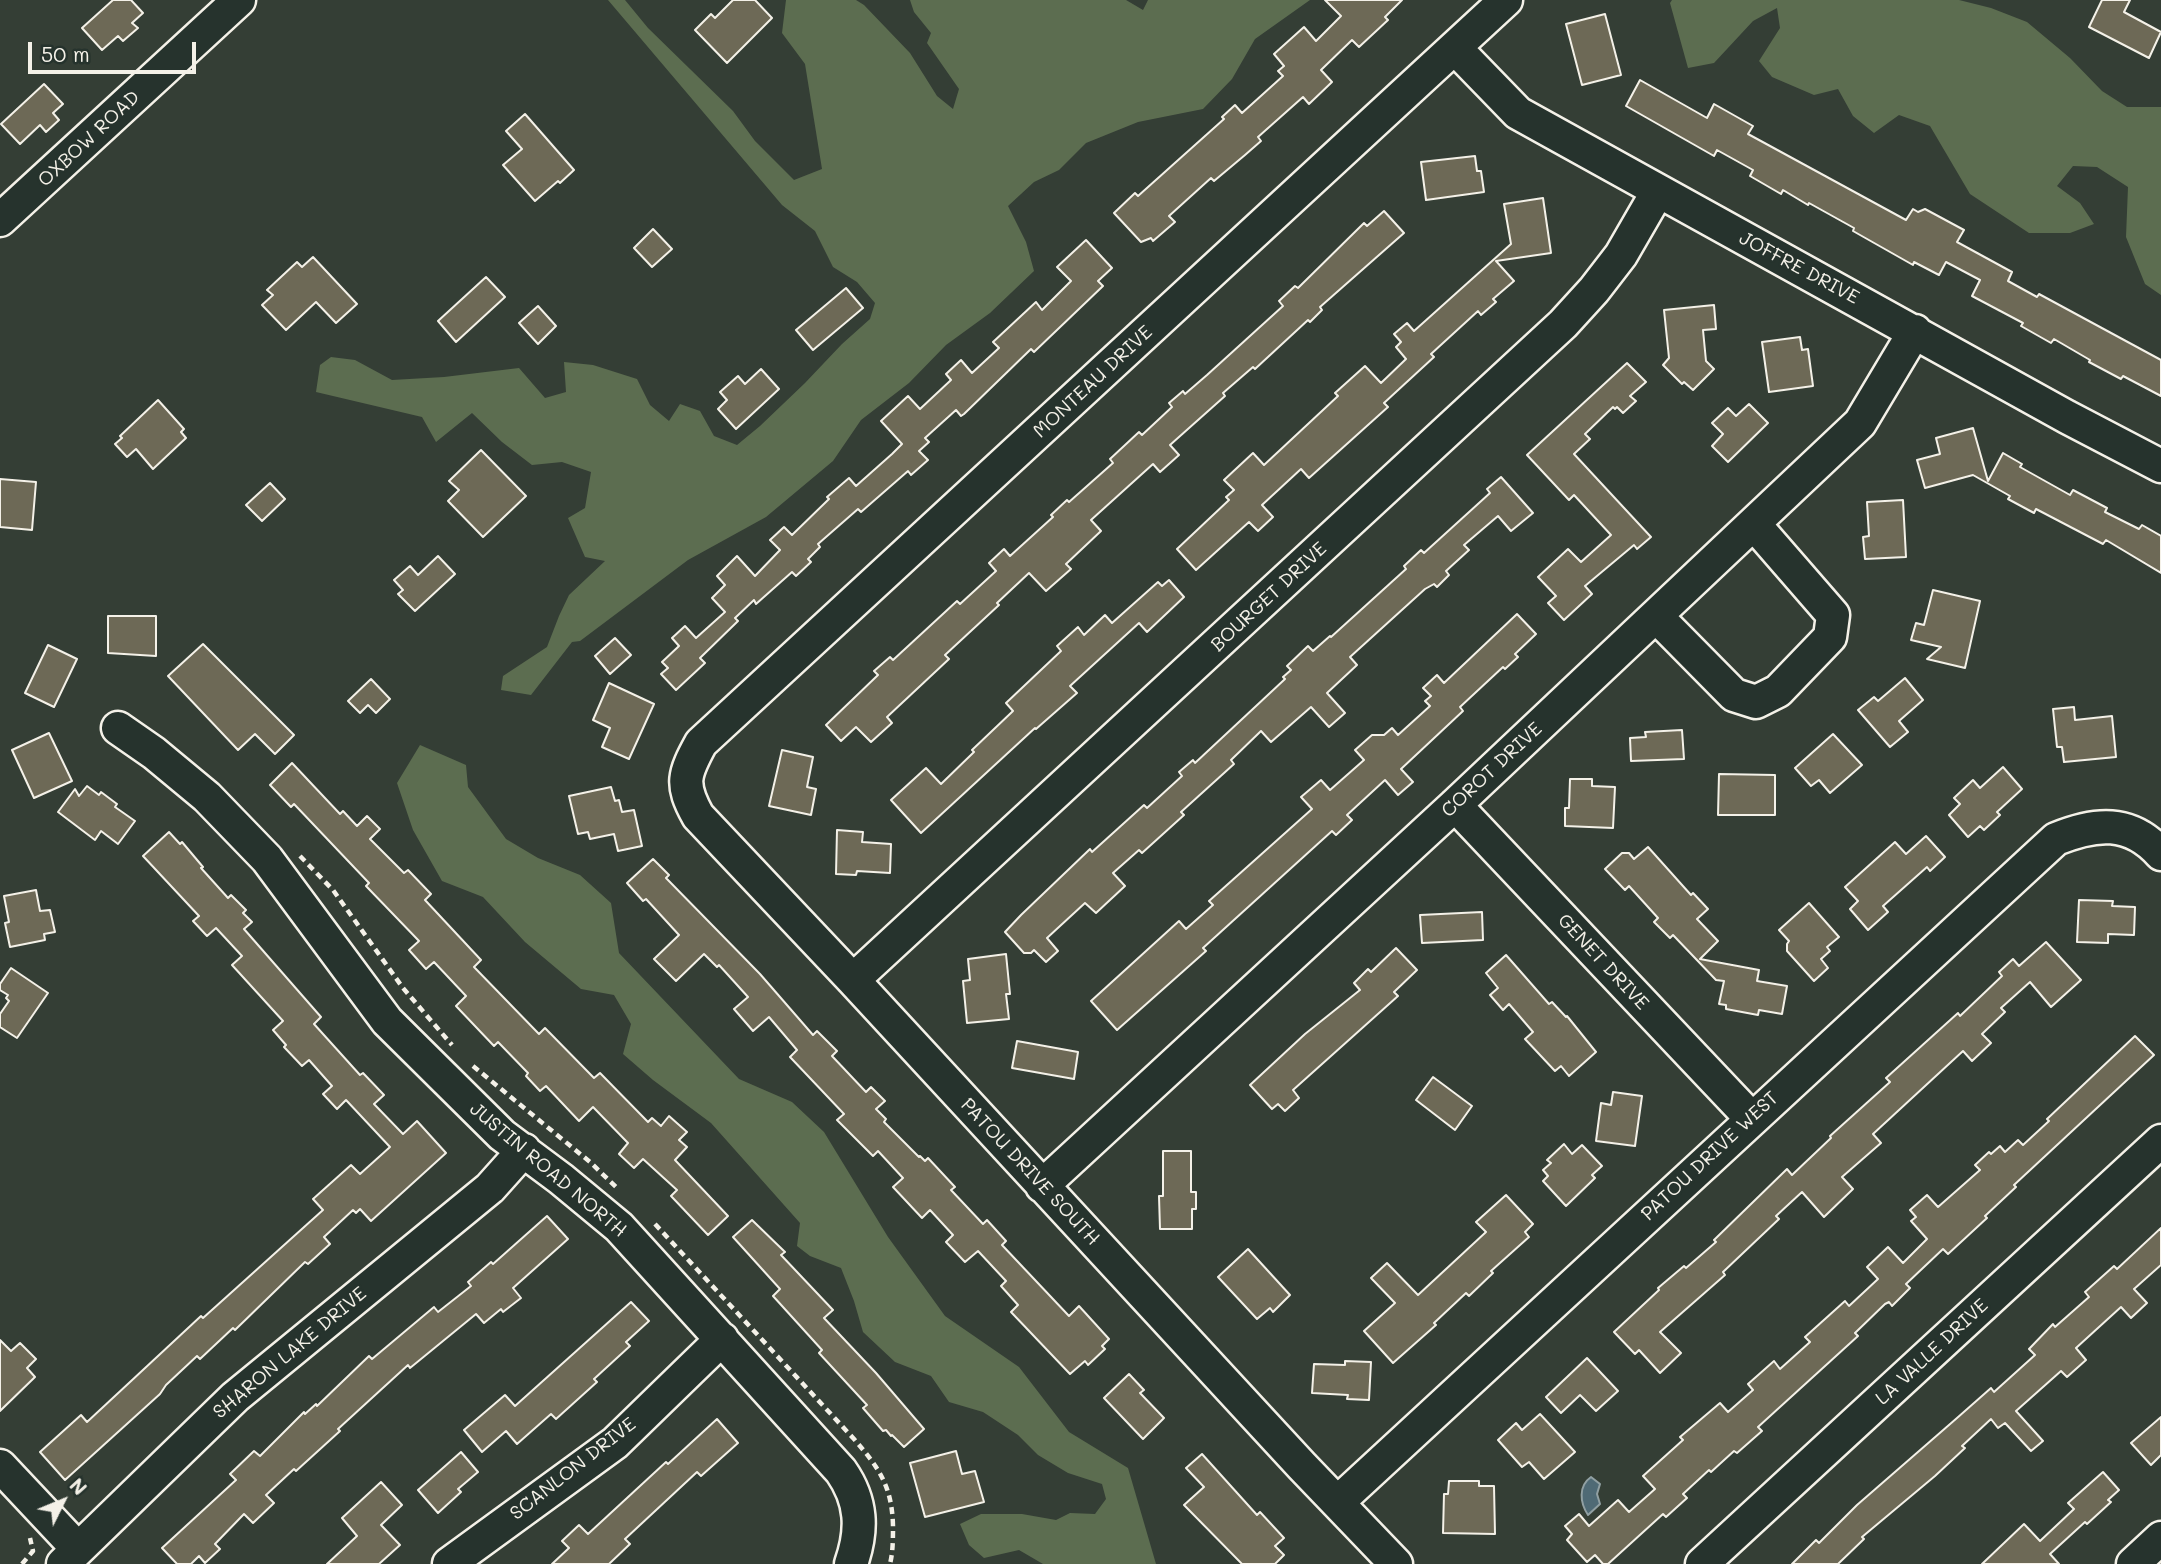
<!DOCTYPE html>
<html>
<head>
<meta charset="utf-8">
<style>
  body { margin:0 }
  #map { position:relative; width:2161px; height:1564px; overflow:hidden; background:#343e35; font-family:Mali,sans-serif }
  canvas { display:block }
  .north { position:absolute; left:28px; top:1466px; width:70px; height:70px; -webkit-text-stroke:5px #26332d; paint-order:stroke; rotate:47deg; font-size:19px; font-weight:700; line-height:28px; text-align:center; color:#f4f1e8 }
  .north::after { content:''; display:block; margin:auto; width:24px; height:32px; background:#f4f1e8; clip-path:polygon(50% 0,100% 100%,50% 72%,0 100%) }
  .scale { position:absolute; left:28px; top:42px; width:168px; height:32px; box-sizing:border-box; border:4px solid #f4f1e8; border-top:0; padding-left:9px; font-size:21px; line-height:24px; white-space:nowrap; color:#f4f1e8; -webkit-text-stroke:5px #26332d; paint-order:stroke }
</style>
</head>
<body>
<div id="map">
<canvas width="2161" height="1564"></canvas>
<div class="north">N</div>
<div class="scale">50 m</div>
</div>
<script>
const ctx = document.querySelector('canvas').getContext('2d');
ctx.lineJoin = 'round';
function paint(path, color) {
  ctx.fillStyle = color;
  ctx.fill(path, 'evenodd');
}
function strokePath(path, color, width, dash) {
  ctx.strokeStyle = color;
  ctx.lineWidth = width;
  ctx.lineCap = dash ? 'butt' : 'round';
  ctx.setLineDash(dash || []);
  ctx.stroke(path);
}
function drawText(font, color, halo, rows, align = 'center') {
  ctx.font = font + ' Mali,sans-serif';
  ctx.lineWidth = 5;
  ctx.setLineDash([]);
  ctx.textBaseline = 'middle';
  ctx.strokeStyle = halo;
  ctx.fillStyle = color;
  for (const [text, x, y, turn = 0] of rows) {
    ctx.save();
    ctx.translate(x, y);
    ctx.rotate((+turn || 0) * Math.PI / 180);
    ctx.textAlign = isNaN(turn) ? turn : align;
    if (halo) ctx.strokeText(text, 0, 0);
    ctx.fillText(text, 0, 0);
    ctx.restore();
  }
}
paint(new Path2D(`
  M608,0H625L648,28L733,111L755,141L794,180L822,169L805,64L782,33L786,0H856L864,5L910,53L937,96L953,109L959,89L927,43L931,33L914,12L910,0H1126L1143,10L1148,0H1310L1255,39L1232,79L1203,109L1138,122L1086,143L1059,170L1034,182L1008,206L1026,242L1034,271L990,313L946,345L909,383L861,420L833,461L766,517L688,560L580,641L572,642L531,695L501,690L503,676L547,647L559,616L569,595L605,561L585,557L568,518L585,508L591,472L562,462L532,465L502,442L472,413L436,442L422,417L316,392L320,365L331,357L355,360L392,380L444,377L519,368L545,398L566,392L564,362L593,365L637,379L650,405L669,421L680,404L700,411L714,436L737,445L760,426L805,383L842,344L870,319L875,303L857,282L833,267L815,231L782,205Z
  M1672,0H1959L1991,8L2027,22L2070,58L2102,91L2127,107H2161V295L2145,284L2126,237L2128,187L2097,167L2073,166L2057,186L2080,203L2094,224L2070,233H2029L1970,194L1930,126L1899,115L1874,133L1853,116L1838,89L1814,95L1772,77L1759,61L1780,28L1777,8L1753,21L1714,63L1688,68L1670,3Z
  M420,745L466,765L468,787L506,839L538,858L580,875L611,903L619,953L739,1079L792,1102L824,1132L888,1237L945,1316L1019,1367L1069,1432L1128,1468L1156,1564H1043L1019,1550L984,1558L969,1545L960,1524L981,1514H1022L1056,1520L1070,1513L1095,1514L1106,1499L1102,1484L1068,1473L1038,1455L1018,1435L983,1412L949,1402L931,1376L895,1362L863,1332L854,1301L841,1268L810,1256L797,1246L800,1223L711,1123L653,1080L623,1054L631,1024L614,995L581,989L525,942L483,897L442,881L413,830L397,783Z`), '#5c6d50');
const water = new Path2D(`
  M1591,1477L1600,1484L1597,1494L1600,1504L1588,1515C1580,1503 1578,1486 1591,1477Z`);
paint(water, '#4f6a75');
strokePath(water, '#91a0a3', 2);
const building = new Path2D(`
  M113,0H131L143,13L132,23L138,28L123,41L118,36L102,50L82,28Z
  M733,0H755L772,18L727,63L695,30L711,14L715,18Z
  M1325,0H1402L1385,17L1388,20L1359,47L1352,40L1321,70L1332,82L1309,104L1303,97L1258,137L1261,141L1245,155L1214,181L1211,178L1169,216L1175,222L1153,241L1151,238L1141,242L1114,213L1135,193L1138,196L1224,119L1222,117L1235,105L1242,113L1283,76L1278,71L1284,66L1274,54L1304,27L1316,41L1341,16Z
  M2102,0H2130L2124,12L2161,32L2149,58L2089,27Z
  M1605,14L1621,75L1582,85L1566,24Z
  M1640,80L1707,118L1714,104L1753,126L1748,134L1906,220L1913,209L1918,212L1925,209L1964,230L1957,242L2012,272L2008,281L2037,297L2039,294L2161,360V396L2123,376L2121,379L2089,362L2090,360L2054,339L2051,343L2021,326L2023,323L1972,296L1980,280L1946,262L1939,275L1914,262L1913,265L1853,231L1854,228L1809,203L1808,205L1783,190L1781,194L1750,176L1753,170L1717,150L1714,156L1626,106Z
  M44,84L63,104L53,113L59,120L46,132L40,125L20,144L1,124Z
  M525,114L574,170L560,183L558,181L535,201L503,165L522,149L506,131Z
  M1475,156L1477,171H1481L1484,192L1426,200L1421,162Z
  M1543,198L1551,253L1496,261L1514,281L1493,299L1496,302L1481,315L1478,311L1431,354L1434,357L1384,403L1388,407L1309,478L1301,469L1262,505L1273,517L1258,531L1249,522L1196,570L1177,549L1229,500L1226,497L1234,490L1224,480L1253,453L1264,465L1338,396L1335,393L1365,366L1381,383L1406,359L1396,347L1401,342L1394,334L1407,323L1414,331L1511,244L1504,204Z
  M1384,211L1404,233L1320,307L1322,310L1310,322L1308,320L1255,369L1253,367L1223,393L1225,396L1170,445L1179,455L1160,472L1153,464L1091,520L1101,531L1066,564L1071,569L1046,591L1029,573L997,603L999,605L945,655L949,659L887,717L892,723L871,742L856,727L841,741L826,725L878,675L874,671L890,657L893,660L957,601L960,604L996,571L989,563L1004,549L1010,556L1053,517L1051,515L1067,500L1069,502L1113,463L1110,459L1139,432L1142,435L1172,407L1169,403L1183,391L1185,394L1207,375L1283,306L1279,301L1295,286L1298,288L1364,223L1367,226Z
  M653,229L672,249L652,267L634,248Z
  M1086,240L1112,268L1098,281L1103,286L1034,352L1031,349L964,414L961,416L956,410L925,438L929,442L919,451L928,460L911,475L908,471L861,512L858,509L818,544L820,547L808,559L811,562L796,576L792,572L756,604L754,600L735,618L738,621L700,658L705,663L676,690L661,674L668,668L662,662L679,646L672,638L685,626L696,638L725,612L712,598L725,585L717,576L737,556L755,576L780,550L770,540L784,527L792,535L829,499L827,497L849,478L856,486L892,454L902,444L881,421L908,396L920,409L951,380L946,374L961,360L972,373L999,348L993,342L1036,302L1042,310L1071,281L1057,267Z
  M313,257L357,304L336,323L316,302L286,330L262,305L273,295L267,290L297,262L302,267Z
  M486,277L505,297L456,342L438,321Z
  M846,288L863,308L813,350L796,330Z
  M1714,305L1716,329L1703,330L1706,361L1714,369L1693,390L1684,382L1682,384L1663,365L1669,358L1664,310Z
  M538,306L556,326L538,344L519,323Z
  M1800,337L1802,350L1808,349L1813,386L1769,392L1762,342Z
  M1627,363L1646,382L1630,396L1636,401L1623,413L1617,407L1615,409L1613,407L1585,434L1590,439L1574,454L1651,537L1637,549L1634,545L1585,586L1592,594L1564,620L1548,603L1556,596L1538,577L1568,549L1581,562L1611,535L1574,495L1569,500L1527,455Z
  M761,369L779,389L736,429L718,409L727,400L720,392L738,376L745,384Z
  M158,400L184,429L181,432L186,438L153,469L136,449L127,457L115,444L122,438L120,436Z
  M1749,404L1768,423L1728,462L1712,446L1723,434L1712,423L1728,408L1736,416Z
  M1973,428L1988,481L2003,453L2022,464L2020,467L2070,495L2073,490L2107,508L2105,512L2139,529L2142,525L2161,536V573L2106,540L2103,544L2036,509L2034,513L2008,499L2010,496L1973,475L1925,488L1917,460L1940,454L1936,438Z
  M481,450L526,496L483,537L448,501L459,490L449,481Z
  M1501,477L1533,513L1511,531L1498,516L1464,545L1469,550L1446,571L1449,575L1437,587L1434,584L1425,589L1350,657L1357,665L1327,693L1345,713L1329,727L1311,707L1271,742L1261,731L1231,760L1234,764L1181,812L1184,815L1142,853L1139,850L1113,873L1125,886L1096,913L1085,903L1047,938L1058,951L1046,962L1034,950L1031,953H1024L1005,932L1021,915L1090,849L1092,852L1144,805L1147,808L1182,776L1179,772L1193,760L1195,763L1285,679L1283,677L1291,670L1287,666L1308,646L1313,651L1330,636L1331,637L1406,569L1404,566L1421,550L1424,553L1490,493L1487,489Z
  M0,479L36,482L32,530L0,527Z
  M270,483L285,499L262,521L246,505Z
  M1903,500L1906,557L1865,559L1863,537L1869,536L1867,502Z
  M438,556L455,574L415,611L398,594L403,590L394,580L410,566L418,575Z
  M1169,580L1184,597L1147,632L1139,623L1070,686L1077,693L1036,729L1035,728L921,833L891,800L926,768L941,784L974,752L972,750L1013,711L1006,703L1061,651L1057,646L1078,627L1084,635L1105,615L1112,623L1158,582L1162,586Z
  M1933,590L1980,601L1965,668L1927,659L1941,647L1911,640L1916,623L1924,625Z
  M1517,614L1536,634L1515,654L1518,657L1505,669L1503,667L1460,707L1463,711L1401,769L1413,782L1398,795L1385,780L1347,815L1352,820L1336,835L1332,831L1203,948L1206,951L1117,1030L1091,1001L1179,921L1186,929L1213,905L1209,901L1312,809L1301,797L1321,780L1330,790L1364,760L1355,750L1372,735H1384L1392,728L1398,735L1430,706L1425,701L1431,696L1423,688L1437,675L1444,683Z
  M108,616H156V656L108,653Z
  M615,638L631,655L610,674L595,656Z
  M203,644L294,735L275,754L255,734L238,750L168,676Z
  M48,645L77,659L54,707L25,693Z
  M1905,678L1923,700L1899,721L1908,732L1890,747L1858,710L1874,697L1878,701Z
  M371,679L390,699L376,713L368,705L360,713L348,701Z
  M609,683L654,704L629,759L602,747L610,728L593,720Z
  M2074,707L2075,720L2112,716L2116,757L2064,762L2062,747H2057L2053,709Z
  M1682,730L1684,759L1631,761L1630,738L1646,737L1645,732Z
  M49,733L72,781L34,798L12,750Z
  M1833,734L1862,765L1830,793L1819,780L1811,786L1795,768Z
  M782,750L813,757L807,787L816,789L811,815L769,806Z
  M292,763L340,814L343,811L357,826L367,816L380,829L370,839L404,873L408,870L431,894L425,900L481,960L474,967L539,1034L545,1028L594,1078L600,1073L648,1122L652,1118L661,1126L669,1116L687,1132L679,1140L687,1147L675,1160L728,1216L708,1235L671,1196L677,1190L643,1159L634,1168L619,1154L628,1143L593,1107L579,1121L546,1086L540,1091L526,1076L528,1073L498,1042L494,1046L456,1006L466,996L434,962L426,969L409,950L419,941L366,886L369,883L294,804L291,807L270,785Z
  M2003,767L2022,789L1997,812L2000,815L1984,830L1980,826L1968,837L1949,815L1960,804L1954,798L1973,780L1980,788Z
  M1719,774L1775,775V815H1718Z
  M1570,779H1592V786L1615,787L1613,828L1565,826V808H1569Z
  M87,786L99,795L101,792L117,804L115,807L135,821L118,844L101,831L95,840L58,812L75,789L79,796Z
  M611,787L615,801L619,800L622,812L634,810L642,846L618,851L614,834L590,839L588,832L578,834L569,796Z
  M837,830L863,832L862,842L891,844L890,873L857,871L856,875L836,874Z
  M169,832L180,844L182,842L203,867L201,868L228,898L231,895L246,910L243,913L252,922L244,929L321,1017L314,1024L360,1075L363,1073L384,1095L374,1104L403,1134L417,1121L446,1153L371,1221L360,1209L356,1213L353,1210L324,1237L330,1244L308,1264L305,1262L235,1330L233,1328L200,1359L197,1356L166,1385L160,1394L65,1480L40,1452L81,1415L87,1422L201,1316L203,1318L323,1210L313,1199L351,1165L360,1174L390,1147L346,1100L337,1109L323,1094L332,1086L309,1060L302,1066L284,1047L286,1045L273,1030L283,1021L232,965L242,956L216,928L207,936L193,921L199,916L143,856Z
  M1926,836L1945,857L1930,871L1927,867L1883,906L1888,912L1868,930L1850,909L1858,901L1845,887L1895,842L1906,854Z
  M1648,847L1691,895L1693,893L1708,909L1697,919L1718,941L1700,959L1759,970L1757,981L1787,986L1782,1014L1759,1010L1758,1015L1726,1009V1005L1719,1004L1724,981L1716,980L1673,935L1670,938L1654,922L1658,918L1629,886L1625,890L1605,869L1622,853H1629L1634,859Z
  M653,859L669,875L666,878L760,974L813,1035L817,1031L837,1051L832,1056L866,1092L871,1087L885,1101L876,1109L886,1119L884,1122L919,1157L920,1156L925,1161L928,1158L955,1187L951,1190L983,1224L987,1220L1006,1241L1002,1245L1069,1316L1079,1306L1109,1339L1102,1346L1105,1349L1088,1365L1085,1361L1070,1374L1011,1312L1018,1305L1001,1286L1006,1281L978,1251L965,1262L946,1242L953,1235L930,1210L922,1218L893,1187L903,1178L878,1151L873,1156L837,1120L844,1114L790,1057L797,1050L769,1017L753,1031L734,1009L748,997L719,965L717,967L704,954L676,981L654,959L679,935L646,899L643,901L627,883Z
  M36,890L40,911L50,910L55,932L44,934L45,940L10,947L5,923L9,922L4,896Z
  M2079,900L2113,901L2112,906L2135,907L2134,935L2108,934V943L2077,942Z
  M1809,903L1839,937L1827,947L1830,951L1821,959L1828,968L1814,981L1787,951V944L1789,941L1779,930Z
  M1482,912L1483,940L1422,943L1420,915Z
  M2046,942L2081,980L2051,1007L2030,982L2001,1008L2005,1012L1982,1034L1991,1043L1972,1061L1963,1051L1873,1134L1881,1143L1842,1177L1853,1189L1824,1217L1802,1192L1776,1216L1779,1219L1723,1272L1725,1275L1660,1332L1681,1353L1660,1373L1639,1350L1635,1354L1614,1332L1659,1290L1658,1288L1684,1266L1686,1268L1716,1242L1714,1240L1787,1169L1792,1175L1831,1138L1830,1136L1890,1082L1886,1078L1958,1013L1960,1016L2002,976L1999,972L2013,959L2019,966Z
  M1396,948L1417,970L1394,992L1398,996L1293,1090L1299,1098L1285,1111L1278,1104L1272,1109L1250,1085L1305,1034L1360,990L1354,983L1368,969L1371,972Z
  M1006,954L1010,994H1006L1009,1019L967,1023L963,981L970,980L968,959Z
  M1506,955L1549,1004L1552,1002L1566,1017L1567,1016L1596,1052L1569,1076L1561,1066L1555,1071L1525,1039L1533,1032L1509,1004L1503,1010L1490,995L1498,988L1486,973Z
  M11,968L48,993L17,1038L0,1027V1014L9,1001L6,998L8,995L0,990V984Z
  M2135,1036L2154,1055L2014,1185L2016,1187L1985,1216L1987,1218L1948,1254L1943,1249L1906,1284L1910,1288L1892,1306L1889,1302L1885,1304L1855,1333L1858,1336L1758,1427L1762,1431L1737,1453L1734,1451L1711,1472L1709,1470L1683,1494L1687,1498L1666,1517L1663,1514L1608,1564H1603L1595,1555L1587,1562L1567,1540L1572,1534L1565,1526L1579,1514L1589,1526L1618,1500L1629,1512L1655,1489L1643,1476L1683,1440L1680,1437L1720,1403L1728,1412L1753,1390L1748,1384L1774,1361L1780,1369L1810,1342L1805,1337L1845,1301L1849,1306L1878,1279L1867,1267L1888,1247L1903,1263L1927,1239L1911,1221L1916,1217L1910,1210L1927,1195L1938,1207L1980,1170L1975,1165L1989,1152L1991,1154L2000,1146L2005,1152L2018,1140L2023,1145L2049,1121L2047,1119Z
  M1017,1041L1078,1052L1074,1079L1012,1068Z
  M1433,1077L1472,1106L1455,1130L1416,1100Z
  M1613,1092L1642,1096L1635,1146L1596,1141L1601,1103L1611,1105Z
  M1564,1144L1572,1154L1582,1145L1602,1166L1592,1175L1595,1178L1566,1206L1543,1181L1548,1176L1543,1170L1551,1163L1547,1160Z
  M1163,1151H1191V1192H1196V1209H1192V1229H1160L1159,1196H1163Z
  M1506,1195L1533,1224L1525,1232L1529,1237L1491,1271L1493,1273L1469,1296L1466,1293L1434,1323L1436,1325L1393,1363L1364,1331L1395,1303L1371,1278L1387,1263L1418,1295L1486,1232L1476,1222Z
  M547,1216L568,1239L513,1288L521,1298L503,1312L501,1309L484,1323L476,1314L410,1368L408,1365L338,1429L340,1431L296,1471L294,1469L266,1495L274,1503L253,1523L244,1514L215,1544L220,1549L205,1563L199,1556L191,1564H177L162,1548L236,1480L230,1474L254,1451L260,1456L304,1412L305,1414L316,1404L317,1406L369,1356L372,1359L434,1307L438,1312L471,1286L468,1282L491,1262L493,1264Z
  M752,1220L785,1252L781,1255L833,1310L824,1318L876,1373L924,1429L904,1447L892,1435L891,1436L886,1430L883,1431L863,1408L867,1405L819,1353L822,1350L773,1296L780,1289L733,1237Z
  M2161,1228V1265L2134,1289L2147,1303L2131,1318L2121,1307L2076,1348L2086,1360L2067,1377L2061,1371L2016,1411L2043,1441L2031,1451L2005,1423L1998,1428L1991,1419L1962,1446L1965,1448L1935,1476L1862,1537L1864,1539L1838,1564H1792L1816,1540L1819,1543L1857,1505L1957,1418L1991,1388L1994,1392L2035,1355L2029,1349L2053,1324L2055,1327L2089,1297L2085,1292L2114,1266L2117,1269Z
  M1248,1249L1290,1295L1273,1312L1270,1308L1257,1319L1218,1277Z
  M631,1302L649,1321L626,1342L630,1346L594,1379L597,1382L556,1419L551,1414L517,1444L506,1431L482,1452L464,1430L505,1395L515,1406Z
  M0,1340L11,1351L20,1343L36,1359L27,1368L35,1377L0,1411Z
  M1587,1358L1618,1391L1596,1411L1580,1395L1561,1413L1546,1397Z
  M1345,1361L1371,1362L1369,1400L1347,1399L1348,1395L1312,1393L1314,1364L1345,1365Z
  M1129,1374L1144,1390L1140,1393L1164,1418L1143,1439L1104,1398Z
  M1540,1414L1575,1452L1544,1479L1529,1462L1522,1467L1498,1440L1516,1423L1522,1430Z
  M2161,1417V1455L2151,1465L2131,1443Z
  M717,1419L738,1443L701,1476L697,1472L625,1539L630,1544L609,1564H552L569,1548L562,1541L579,1525L588,1534L666,1462L668,1464Z
  M956,1451L962,1474L975,1471L984,1502L925,1517L910,1463Z
  M461,1452L478,1472L458,1489L461,1492L438,1513L418,1490Z
  M1202,1454L1257,1515L1260,1512L1284,1538L1275,1546L1284,1555L1275,1564H1242L1184,1505L1204,1487L1186,1468Z
  M2103,1472L2119,1490L2108,1500L2111,1502L2087,1524L2085,1522L2050,1554L2059,1564H1982L2024,1524L2040,1541L2074,1509L2068,1503Z
  M1449,1481H1479V1486H1494L1495,1534L1443,1533L1444,1494H1448Z
  M381,1482L402,1505L381,1525L400,1545L379,1564H327L357,1536L342,1518Z`);
paint(building, '#6d6956');
strokePath(building, '#f4f1e8', 2);
const minor = new Path2D(`
  M1455,48L1518,113L2067,417L2161,466
  M0,220L239,0
  M1656,616L1734,695L1756,702L1778,691L1830,637L1833,615L1754,524
  M118,728L154,753L207,797L267,859L387,1021L502,1135L561,1179L619,1227L841,1471C862,1501 863,1530 851,1564
  M1455,805L1751,1118
  M853,980L1563,324L1594,290L1621,255L1658,191
  M1042,1186L1455,805L1860,423L1915,331
  M0,1466L78,1549
  M1338,1502L2056,839C2095,823 2130,819 2161,854
  M63,1564L235,1397L490,1188L524,1150
  M449,1564L615,1443L722,1339
  M1396,1564L1302,1466L853,980L698,816C680,784 684,774 701,743L1506,0
  M1702,1564L2161,1141
  M2133,1564L2161,1538`);
strokePath(minor, '#f4f1e8', 37);
strokePath(new Path2D(`
  M300,856L333,890L403,988L452,1045
  M473,1066L590,1162L616,1187
  M655,1224L854,1439C879,1468 892,1486 893,1526C893,1538 893,1552 890,1564
  M22,1564L33,1551L30,1538`), '#f4f1e8', 4.5, [7, 5]);
strokePath(minor, '#26332d', 32);
drawText('19px', '#f4f1e8', '#26332d', [
  ["OXBOW ROAD",89,139,-43],
  ["JOFFRE DRIVE",1799,268,28],
  ["MONTEAU DRIVE",1093,382,-43],
  ["BOURGET DRIVE",1269,597,-43],
  ["COROT DRIVE",1492,770,-43],
  ["GENET DRIVE",1603,962,47],
  ["PATOU DRIVE WEST",1710,1156,-43],
  ["JUSTIN ROAD NORTH",548,1170,40],
  ["PATOU DRIVE SOUTH",1030,1172,47],
  ["LA VALLE DRIVE",1932,1352,-43],
  ["SHARON LAKE DRIVE",290,1353,-40],
  ["SCANLON DRIVE",573,1469,-38]
]);
</script>
</body>
</html>
